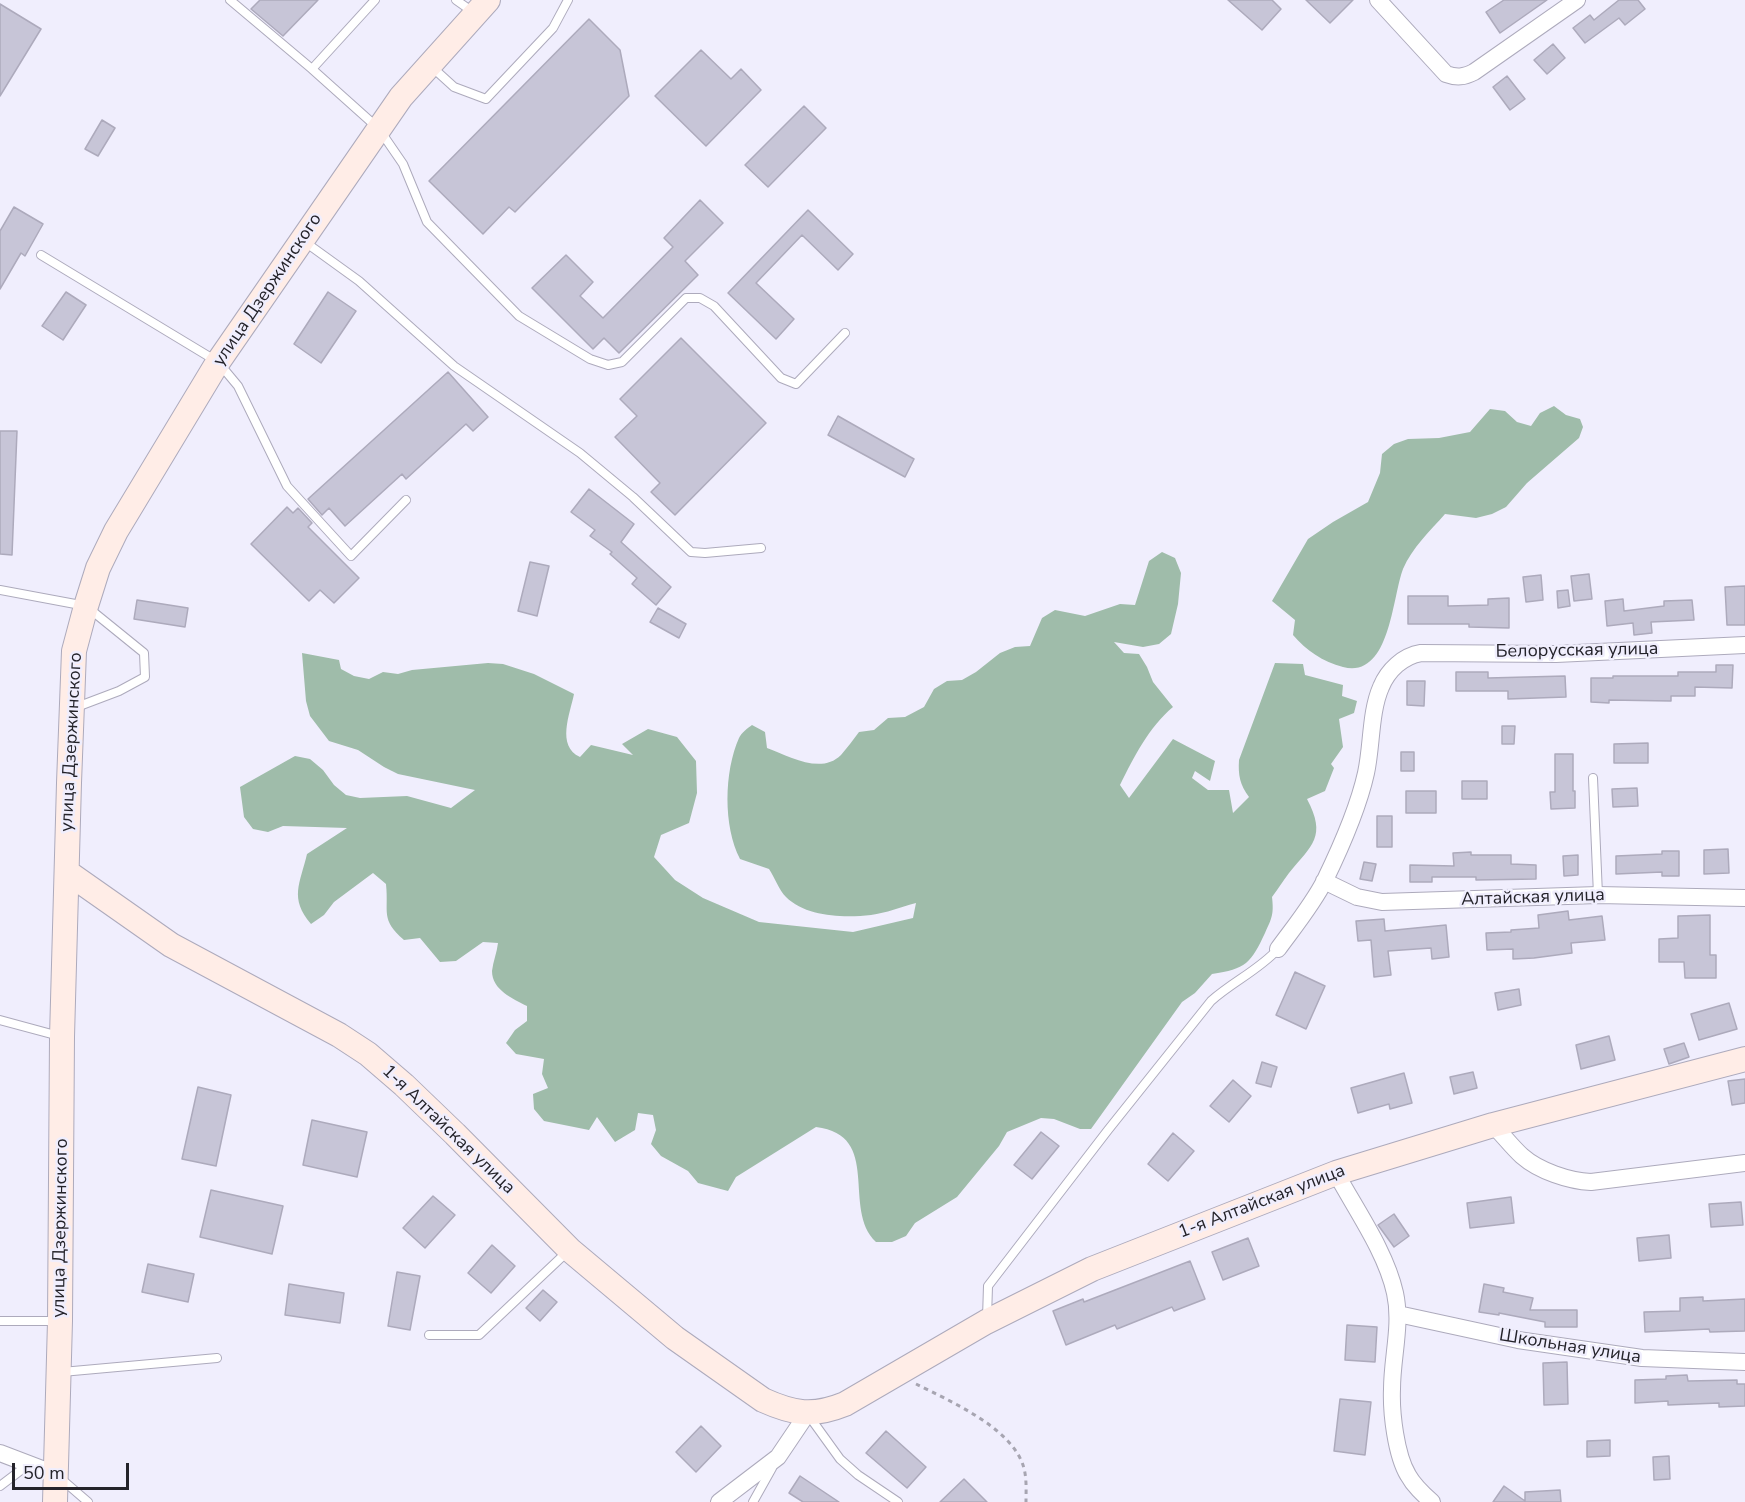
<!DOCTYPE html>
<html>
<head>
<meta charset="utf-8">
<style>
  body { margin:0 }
  #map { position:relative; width:1745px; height:1502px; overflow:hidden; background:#f0eefd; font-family:"Nunito Sans",sans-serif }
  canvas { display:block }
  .scale { position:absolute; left:12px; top:1463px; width:117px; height:27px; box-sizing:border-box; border:3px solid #24232a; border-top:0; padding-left:8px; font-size:18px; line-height:21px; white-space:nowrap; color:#24232a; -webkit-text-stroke:4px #f0eefd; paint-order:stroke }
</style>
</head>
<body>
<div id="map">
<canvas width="1745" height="1502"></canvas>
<div class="scale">50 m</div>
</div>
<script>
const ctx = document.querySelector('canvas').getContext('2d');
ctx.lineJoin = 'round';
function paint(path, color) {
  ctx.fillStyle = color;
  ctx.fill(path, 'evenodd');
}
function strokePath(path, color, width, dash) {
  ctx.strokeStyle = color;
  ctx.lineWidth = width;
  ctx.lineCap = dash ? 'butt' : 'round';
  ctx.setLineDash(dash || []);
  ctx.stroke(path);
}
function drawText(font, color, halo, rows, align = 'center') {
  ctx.font = font + ' "Nunito Sans",sans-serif';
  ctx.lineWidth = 5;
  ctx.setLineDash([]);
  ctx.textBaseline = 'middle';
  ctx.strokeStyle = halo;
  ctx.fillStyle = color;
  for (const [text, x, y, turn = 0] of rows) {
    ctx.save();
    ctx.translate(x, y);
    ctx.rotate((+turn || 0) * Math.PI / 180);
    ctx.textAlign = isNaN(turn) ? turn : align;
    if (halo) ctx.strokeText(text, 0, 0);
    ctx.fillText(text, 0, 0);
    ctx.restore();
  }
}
paint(new Path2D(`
  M1554,406L1566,415L1580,419L1583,427L1579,438L1527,483L1506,507L1492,514L1476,518L1445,514C1430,531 1412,548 1403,569C1392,598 1390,679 1343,667C1323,662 1306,650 1293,635L1295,620L1272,601L1308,539L1333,522L1368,502L1380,473L1382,454L1394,444L1408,439L1439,438L1470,432L1490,409L1505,411L1517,422L1531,426L1540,413Z
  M1162,552L1175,558L1181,573L1178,604L1171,634L1159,644L1143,647L1114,642L1124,653L1139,654L1147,667L1153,682L1173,707C1149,727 1134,757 1120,785L1129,798L1173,739L1215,761L1210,781L1195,771L1192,778L1208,790H1229L1233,813L1249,797C1240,785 1238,775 1239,760L1275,663L1303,664L1305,675L1343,685L1342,696L1357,701L1354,713L1339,719L1343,747L1331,764L1334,768L1325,791L1307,799C1327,837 1312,845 1289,873C1283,881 1278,889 1272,897C1274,914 1272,918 1265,933C1251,963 1246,969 1212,974L1195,993L1182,1002L1091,1129H1080L1054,1119L1041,1118L1007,1132L999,1146L957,1197L915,1223L906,1236L892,1242H876C841,1209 883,1135 816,1127L736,1177L728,1191L698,1183L688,1171L661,1156L651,1144L656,1130L653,1115L638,1113L635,1130L615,1142L597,1117L589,1130L544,1121L534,1109L533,1094L548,1088L542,1074L544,1059L516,1054L506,1043L515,1030L527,1021V1006C513,999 492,990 492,971C493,962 497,952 498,943L483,942L456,961L440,962L420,938L404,940C380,919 389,913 386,884L373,873L334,902L324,915L311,924C289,898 300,884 307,854L347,828L283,826L268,832L253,829L244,817L240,787L295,756L310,759L323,770L334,785L346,795L360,798L407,796L451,808L475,790L398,774L384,767L358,750L329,741L310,716L306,701L302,653L339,660L341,669L354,676L369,679L383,672L398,674L412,670L488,663L503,664L534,674L574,694C570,714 556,746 580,757L591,745L633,755L622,744L648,729L677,737L696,761L697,793L689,823L661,835L654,857L675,880L703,898L759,922L853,932L913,918L916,903C901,907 886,913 871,915C844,918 806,917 786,897C779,890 775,878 769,869L740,859C723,826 724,772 739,738C741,733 748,728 752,725L765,732L767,748C789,756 821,775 841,755C847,748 853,740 859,732L874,730L888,718L905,717L924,707L934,689L947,681L962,680L976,672L1000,653L1015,647L1030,646L1042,618L1055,610L1085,616L1120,604L1135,605L1149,561Z`), '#9fbcaa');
const building = new Path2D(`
  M260,0H318L283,36L251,9Z
  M1228,0H1272L1281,9L1262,30Z
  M1306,0H1353L1330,23Z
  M1504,0H1547L1500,33L1486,12Z
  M1619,0H1638L1645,9L1625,25L1619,18L1585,43L1573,28L1590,15L1594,20Z
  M0,4L41,29L0,96Z
  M589,19L620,50L629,96L515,212L509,207L483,234L429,181Z
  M1553,44L1565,58L1547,74L1534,60Z
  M701,50L731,79L741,69L761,90L706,146L655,96Z
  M1507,76L1525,99L1510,110L1493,87Z
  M804,106L826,128L768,187L745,165Z
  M102,120L115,128L98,156L85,149Z
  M700,200L723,223L685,261L698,275L619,353L604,338L593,349L532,288L566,255L593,282L580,296L603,318L673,247L664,238Z
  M14,207L43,224L25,256L21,253L0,289V231Z
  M808,210L853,254L838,270L802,235L756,283L794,319L776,339L728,293Z
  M66,292L86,305L63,340L42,326Z
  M328,292L356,311L321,363L294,344Z
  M681,338L766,423L675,515L651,492L660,483L615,437L637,416L620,399Z
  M448,372L488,417L473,431L466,424L406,479L402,474L345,526L329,508L322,515L308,499Z
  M838,416L914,459L905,477L828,435Z
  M0,431H17L12,555L0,554Z
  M589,489L634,524L621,542L671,587L656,605L632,584L637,578L610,554L612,552L590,536L595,530L571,512Z
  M287,507L293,513L298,508L312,523L308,527L359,578L334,603L320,590L309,601L251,544Z
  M530,562L549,566L537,616L518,611Z
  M1589,574L1592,599L1574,601L1571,576Z
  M1541,575L1543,600L1526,602L1523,577Z
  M1745,586V625H1727L1725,587Z
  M1568,590L1570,606L1558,608L1557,591Z
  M1408,596H1448V606L1488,605V599L1509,598V628L1469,627V624H1408Z
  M1623,599L1624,611L1664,606V601L1692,600L1694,620L1651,622L1652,633L1634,635L1633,623L1607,626L1605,601Z
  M137,600L188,608L185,627L134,619Z
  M658,608L686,624L679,638L650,622Z
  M1716,665H1733L1732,688L1695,687V696H1671V701L1609,700V703L1591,702V678H1613V676H1678V672H1716Z
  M1456,672H1488V678L1565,676L1566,697L1508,699V691H1456Z
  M1407,681H1425L1424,706L1407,705Z
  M1502,726H1515L1514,744H1502Z
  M1648,743V763H1614V744Z
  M1401,752H1414V771H1401Z
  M1555,754H1573V791H1575V808L1551,809L1550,792H1555Z
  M1462,781H1487V799H1462Z
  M1637,788L1638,806L1613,807L1612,789Z
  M1406,791H1436V813H1406Z
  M1377,816H1392V847H1377Z
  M1728,849L1729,873L1704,874V850Z
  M1662,851H1679V876H1662V872L1616,874V856L1662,854Z
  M1471,852V855H1511V864L1536,865V879L1476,880V877H1432V882H1410V865L1454,866L1453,853Z
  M1578,855V875L1564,876L1563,856Z
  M1364,862L1376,864L1372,881L1360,879Z
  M1568,911L1569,920L1602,916L1605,940L1571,943L1572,953L1534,958L1513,959V949L1487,950L1486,933L1511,932V930L1539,928L1538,915Z
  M1710,915V955H1716V978H1685L1684,962H1659V939L1678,938V916Z
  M1384,919L1385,931L1446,925L1449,957L1432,959L1431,948L1388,951L1391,975L1374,977L1371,940L1358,941L1356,921Z
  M1295,972L1325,986L1306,1029L1276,1015Z
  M1519,989L1521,1005L1498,1010L1495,993Z
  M1729,1003L1737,1029L1699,1040L1691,1014Z
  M1609,1036L1615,1060L1581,1069L1576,1045Z
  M1684,1043L1689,1057L1669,1064L1664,1049Z
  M1262,1062L1277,1067L1271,1087L1256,1083Z
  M1473,1072L1477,1088L1454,1094L1450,1077Z
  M1404,1073L1412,1103L1390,1109L1389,1104L1358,1113L1351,1088Z
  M1745,1079V1103L1732,1105L1728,1081Z
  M1233,1080L1251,1096L1229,1122L1210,1106Z
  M198,1087L231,1095L216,1166L182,1159Z
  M312,1120L367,1132L357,1177L303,1165Z
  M1041,1132L1059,1146L1032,1179L1014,1165Z
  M1173,1133L1194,1151L1168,1181L1148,1164Z
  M211,1190L283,1206L272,1254L200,1237Z
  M433,1196L455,1215L425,1248L403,1228Z
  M1511,1197L1514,1223L1470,1228L1467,1203Z
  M1741,1202L1743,1225L1711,1227L1709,1204Z
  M1394,1214L1409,1236L1394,1247L1378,1225Z
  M1669,1235L1671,1258L1639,1261L1637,1238Z
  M1248,1238L1259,1266L1223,1280L1212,1252Z
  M492,1245L515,1266L491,1293L468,1273Z
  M1190,1261L1205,1299L1174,1311L1172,1307L1117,1329L1115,1325L1066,1345L1053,1311L1083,1299L1084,1302Z
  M148,1264L194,1274L188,1302L142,1292Z
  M397,1272L420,1276L410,1330L388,1326Z
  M289,1284L344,1293L340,1323L285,1315Z
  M1484,1284L1504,1288L1503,1292L1533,1298L1530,1310H1577V1327H1545V1322L1499,1313V1315L1479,1312Z
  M543,1290L557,1302L540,1321L526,1308Z
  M1703,1297V1301L1745,1299V1331L1710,1332L1709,1329L1645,1332L1644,1312L1680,1311V1298Z
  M1347,1325L1377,1327L1375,1362L1345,1360Z
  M1567,1362L1568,1404L1544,1405L1543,1363Z
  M1687,1375L1688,1381L1737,1380V1384H1745V1406L1719,1407V1403L1668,1405V1401L1635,1403V1380L1666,1379V1376Z
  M1340,1399L1371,1402L1365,1455L1334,1451Z
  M701,1426L721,1446L696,1472L676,1452Z
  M886,1431L926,1467L907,1488L866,1453Z
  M1610,1440V1456L1587,1457V1441Z
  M1669,1456L1670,1479L1654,1480L1653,1457Z
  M800,1476L839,1502H803L789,1493Z
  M964,1479L987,1502H940Z
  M1504,1486L1525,1501V1492L1560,1490L1561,1502H1493Z`);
paint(building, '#c7c5d7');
strokePath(building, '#adaabc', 1.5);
const lane = new Path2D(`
  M230,0L312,69L379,129L403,164L427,222L519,316L590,359L608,365L622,362L686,298H700L714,306L781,378L796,384L845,333
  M456,0L473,12
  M432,67L454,87L486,99L553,28L568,0
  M312,69L375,0
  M305,242L359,281L454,366L580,453L633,497L691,552L705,553L761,548
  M41,255L218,362L238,386L287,486L351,556L406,500
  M0,590L86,606L144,653L145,677L119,691L74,708
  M1593,778L1598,895
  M0,1020L59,1036
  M987,1318L988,1286L1108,1130L1211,1001C1232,982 1259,970 1278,949
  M0,1321H59
  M429,1335H479L567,1252
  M62,1372L217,1358
  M809,1416L840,1459L858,1475L898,1502
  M59,1477L88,1502
  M0,1486L29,1464
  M753,1502L772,1468`);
const street = new Path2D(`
  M1378,0L1446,74C1457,78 1464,77 1474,72L1577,0
  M1324,881L1357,897L1382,902L1598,895L1745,898
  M1278,949C1294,927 1313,904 1325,880C1341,847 1358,809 1366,773C1372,746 1370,712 1381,687C1388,670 1403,656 1421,653L1556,654L1745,645
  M1493,1125C1503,1135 1512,1147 1522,1156C1539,1171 1569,1181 1591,1182L1745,1163
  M1336,1173C1356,1210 1386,1252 1395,1293C1402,1325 1392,1357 1392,1389C1391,1413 1396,1455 1408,1475C1414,1486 1423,1494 1432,1502
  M1398,1314L1518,1340L1642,1358L1745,1362
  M0,1453L55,1474
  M719,1502L778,1457L807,1414`);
const secondary = new Path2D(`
  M67,872L171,945L339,1035L368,1054L404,1085L455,1134L570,1250L675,1338L763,1400C794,1414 813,1417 845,1404L986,1322L1092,1269L1336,1173L1493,1125L1745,1059
  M55,1502L60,1321L62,1037L69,783L74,651L86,606L98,568L116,531L218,362L401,97L488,0`);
strokePath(lane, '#adaabc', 10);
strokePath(street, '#adaabc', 18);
strokePath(secondary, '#adaabc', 26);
strokePath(new Path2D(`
  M916,1384C950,1401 1010,1427 1023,1465C1027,1477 1026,1490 1026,1502`), '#a7a5b1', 3, [4.5, 4.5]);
strokePath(lane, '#fff', 8);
strokePath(street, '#fff', 16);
strokePath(secondary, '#ffede7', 24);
drawText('18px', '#24232a', '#f0eefd', [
  ["улица Дзержинского",268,290,-56],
  ["Белорусская улица",1577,651,-1],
  ["улица Дзержинского",72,742,-87],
  ["Алтайская улица",1533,898,-2],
  ["1-я Алтайская улица",448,1130,44],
  ["1-я Алтайская улица",1262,1202,-21],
  ["улица Дзержинского",61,1228,-89],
  ["Школьная улица",1570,1347,9]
]);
</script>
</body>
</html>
